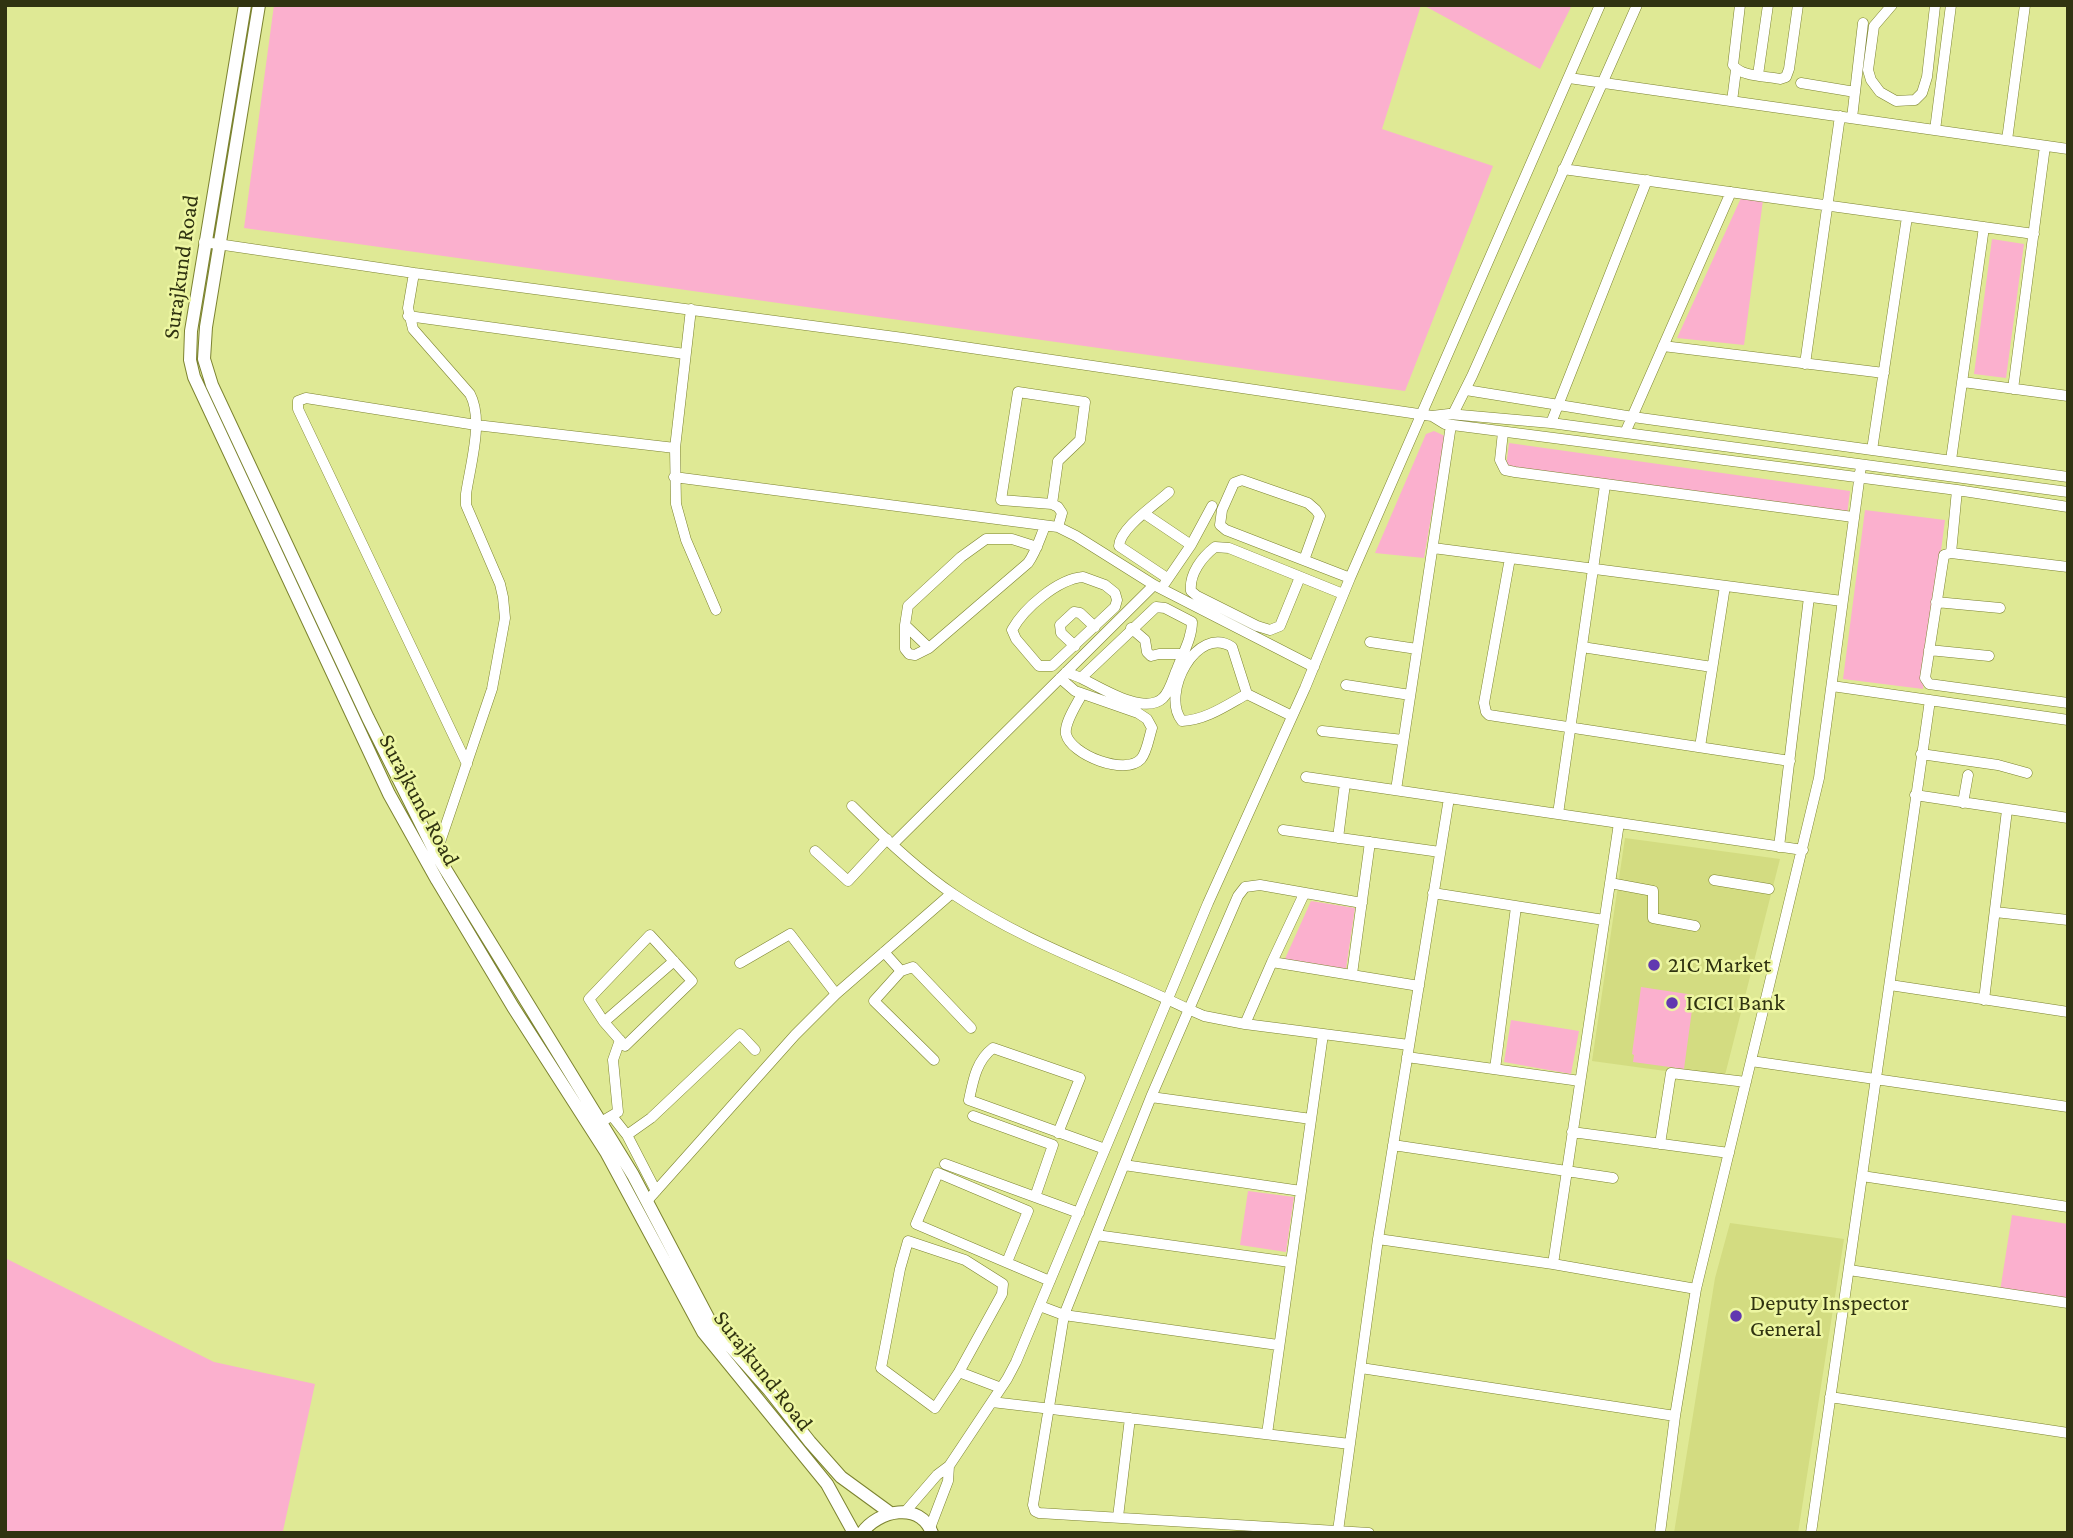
<!DOCTYPE html>
<html>
<head>
<meta charset="utf-8">
<style>
  body { margin:0 }
  #map { position:relative; width:2073px; height:1538px; overflow:hidden; background:#dfe995; font-family:"Crimson Pro",serif }
  canvas { display:block }
  .frame { position:absolute; inset:0; border:7px solid #303311; pointer-events:none }
</style>
</head>
<body>
<div id="map">
<canvas width="2073" height="1538"></canvas>
<div class="frame"></div>
</div>
<script>
const ctx = document.querySelector('canvas').getContext('2d');
ctx.lineJoin = 'round';
function paint(path, color) {
  ctx.fillStyle = color;
  ctx.fill(path, 'evenodd');
}
function strokePath(path, color, width, dash) {
  ctx.strokeStyle = color;
  ctx.lineWidth = width;
  ctx.lineCap = dash ? 'butt' : 'round';
  ctx.setLineDash(dash || []);
  ctx.stroke(path);
}
function drawText(font, color, halo, rows, align = 'center') {
  ctx.font = font + ' "Crimson Pro",serif';
  ctx.lineWidth = 5;
  ctx.setLineDash([]);
  ctx.textBaseline = 'middle';
  ctx.strokeStyle = halo;
  ctx.fillStyle = color;
  for (const [text, x, y, turn = 0] of rows) {
    ctx.save();
    ctx.translate(x, y);
    ctx.rotate((+turn || 0) * Math.PI / 180);
    ctx.textAlign = isNaN(turn) ? turn : align;
    if (halo) ctx.strokeText(text, 0, 0);
    ctx.fillText(text, 0, 0);
    ctx.restore();
  }
}
paint(new Path2D(`
  M1625,838L1780,859L1724,1079L1592,1061Z
  M1730,1223L1844,1239L1798,1533H1674L1715,1278Z`), '#d3dc81');
paint(new Path2D(`
  M274,5H1421L1382,129L1493,166L1405,391L244,228Z
  M1423,5H1572L1540,69Z
  M1741,198L1763,200L1744,345L1677,338Z
  M1992,239L2024,244L2006,378L1974,374Z
  M1434,431L1445,436L1424,558L1375,553L1426,434Z
  M1509,443L1850,491L1847,515L1506,467Z
  M1865,510L1945,520L1923,689L1843,679Z
  M1311,901L1355,908L1346,969L1284,961Z
  M1641,987L1694,995L1684,1069L1633,1062L1634,1055L1632,1054Z
  M1511,1020L1579,1031L1571,1074L1504,1062Z
  M1248,1191L1294,1197L1286,1252L1240,1245Z
  M2012,1215L2068,1224V1302L2000,1291Z
  M5,1258L214,1362L315,1384L283,1531L5,1533Z`), '#fbb0ce');
const minor = new Path2D(`
  M1740,5L1733,65C1741,77 1767,76 1780,79L1786,77L1789,69L1798,5
  M1892,5L1874,26L1868,70L1871,80L1880,92L1896,101L1915,100L1922,93L1927,77L1935,6
  M1758,75L1768,5
  M1569,78L2068,149
  M1801,83L1855,92
  M1732,101L1736,70
  M1852,118L1863,23
  M1935,130L1951,5
  M2007,140L2025,5
  M1563,169L2034,234
  M204,242L414,273L903,338L1432,416L1449,414L1551,423L2068,492
  M414,273L408,308L413,329L470,394C484,420 470,466 466,494V505L500,584L503,597L505,618L492,689L436,854
  M691,309L675,448L676,504L686,540L716,610
  M408,316L685,354
  M1663,346L1884,373
  M1805,364L1840,116
  M1963,382L2068,396
  M2013,389L2045,146
  M1466,390L1633,417L2068,477
  M1453,414L1472,376L1637,5
  M1432,416L1445,424L1957,490L2068,507
  M1551,423L1647,180
  M1503,432L1500,460L1505,470L1515,472L1853,517
  M1625,433L1731,192
  M1872,450L1907,217
  M1951,460L1984,227
  M674,477L1058,527L1076,536L1154,585L1314,667
  M1052,504L1058,461L1080,440L1085,402L1018,392L1001,500L1052,504L1058,507L1062,513L1058,527
  M1145,514L1191,545
  M1037,547L1012,539H986L961,557L908,606L905,625L929,648L1028,563C1036,552 1040,538 1045,526
  M1433,548L1842,601
  M1951,553L1957,490
  M1510,558L1484,703L1486,712L1489,715L1790,761
  M1304,560L1320,516L1316,510L1308,503L1242,480L1234,483L1222,510L1220,525L1226,530L1350,578
  M2068,567L1951,553L1944,555L1925,678L1929,684L2068,703
  M1083,577L1105,585L1115,593L1117,600L1115,607L1052,666H1039L1016,639L1012,630C1024,608 1058,579 1083,577Z
  M1300,577L1280,626L1270,630L1257,626L1197,596L1191,591C1189,574 1202,557 1215,547L1229,548L1343,594
  M1167,578L1119,546C1120,528 1155,505 1169,492
  M1165,583L1191,545L1212,506
  M1936,602L2000,608
  M905,625V649L909,654L915,655L929,648
  M1131,628L1145,640L1147,652L1151,656L1159,654H1183
  M1370,642L1417,649
  M1075,646L1061,633L1060,625L1074,612L1080,613L1095,627
  M1582,647L1712,667
  M1929,650L1989,656
  M1066,672L1081,678L1156,607L1165,608L1192,622C1192,638 1183,653 1177,669C1173,678 1170,691 1163,698C1144,716 1100,687 1081,678
  M1060,678L1075,691L1138,713L1147,719L1152,728C1149,737 1147,752 1141,759C1125,776 1071,755 1066,734C1064,723 1077,704 1082,694
  M1346,685L1410,695
  M1832,686L2068,720
  M1247,694C1227,705 1206,720 1182,721C1160,694 1197,624 1232,647L1247,694L1292,716
  M1322,731L1403,740
  M1700,747L1725,586
  M1921,754L1998,765L2027,773
  M467,764L298,409V401L306,398L476,425L675,448
  M1306,777L1803,850
  M1396,790L1451,425
  M1915,795L2068,818
  M1963,803L1968,775
  M852,806C881,835 919,871 953,894C1025,943 1110,971 1188,1009L1204,1016L1245,1024L1409,1045
  M1558,814L1605,485
  M1283,830L1440,852
  M1338,838L1345,783
  M893,844L1154,585
  M1779,847L1809,597
  M815,851L848,881L887,839
  M1714,880L1769,889
  M1610,883L1653,891V918L1695,926
  M1433,893L1604,920
  M1362,903L1260,885L1245,887L1238,896L1151,1097L1064,1315L1033,1505L1035,1511L1039,1513L1369,1533
  M1995,912L2068,920
  M884,952L901,971L913,967L971,1028
  M1272,962L1419,986
  M740,963L790,934L836,994
  M901,971L874,1001L934,1060
  M1352,974L1370,842
  M1890,985L2068,1012
  M1984,1000L2007,810
  M604,1022L589,999L650,935L692,981L625,1046L604,1022L674,961
  M1245,1024L1272,962L1304,894
  M1407,1057L1580,1081
  M1751,1061L2068,1107
  M1495,1069L1516,907
  M1151,1097L1311,1119
  M612,1116L627,1135L656,1191
  M973,1116L1053,1145L1035,1197
  M601,1122L618,1112L613,1060L620,1040
  M1572,1132L1729,1153
  M1058,1133L1080,1078L993,1048C976,1061 973,1081 969,1100L1105,1149
  M627,1135L651,1118L740,1034L755,1050
  M1660,1144L1671,1073L1746,1082
  M1393,1145L1613,1178
  M945,1164L1079,1213
  M1124,1165L1301,1191
  M1862,1176L2068,1207
  M647,1201L795,1035L836,994L952,893
  M1096,1235L1290,1262
  M1378,1239L1553,1264L1696,1289
  M908,1241L965,1260L1003,1284L1002,1294L959,1372L935,1408L881,1368L900,1269Z
  M1007,1262L1028,1211L938,1173L916,1224L1050,1281
  M1553,1264L1619,823
  M1849,1270L2068,1303
  M1040,1306L1064,1315L1278,1345
  M1361,1368L1675,1416
  M959,1372L1001,1388
  M1830,1397L2068,1433
  M992,1402L1350,1444
  M1267,1434L1323,1034
  M905,1512L937,1475L949,1466L1007,1379L1016,1362L1208,903L1305,688L1350,578L1600,5
  M1118,1517L1130,1418
  M930,1528L948,1481L949,1466
  M1338,1531L1378,1239L1449,798
  M1660,1533L1675,1416L1696,1289L1819,778L1861,466
  M1811,1533L1930,700`);
const major = new Path2D(`
  M245,5L191,331L190,360L194,377L389,794L437,880L513,1007L606,1152L703,1332L827,1484L854,1533
  M259,5L206,327L204,359L212,385L368,718L436,854L633,1175L713,1327L769,1390L810,1442L841,1477L889,1512
  M862,1533C878,1510 920,1501 932,1533`);
strokePath(minor, '#7c8330', 11);
strokePath(major, '#7c8330', 14);
strokePath(minor, '#fff', 10);
strokePath(major, '#fff', 12);
for (const [x, y, r, color] of [
  [1654,965,7,"#6138b0"],
  [1672,1003,7,"#6138b0"],
  [1736,1316,7,"#6138b0"]
]) {
  const dot = new Path2D();
  dot.arc(x, y, r, 0, 2 * Math.PI);
  ctx.fillStyle = color;
  ctx.fill(dot);
  strokePath(dot, '#edf6a2', 2.5);
}
drawText('23px', '#303311', '#edf6a2', [
  ["Surajkund Road",181,267,-82],
  ["Surajkund Road",419,800,62],
  ["Surajkund Road",763,1371,52]
]);
drawText('23px', '#303311', '#edf6a2', [
  ["21C Market",1668,965],
  ["ICICI Bank",1686,1003],
  ["Deputy Inspector",1750,1303],
  ["General",1750,1329]
], 'left');
</script>
</body>
</html>
